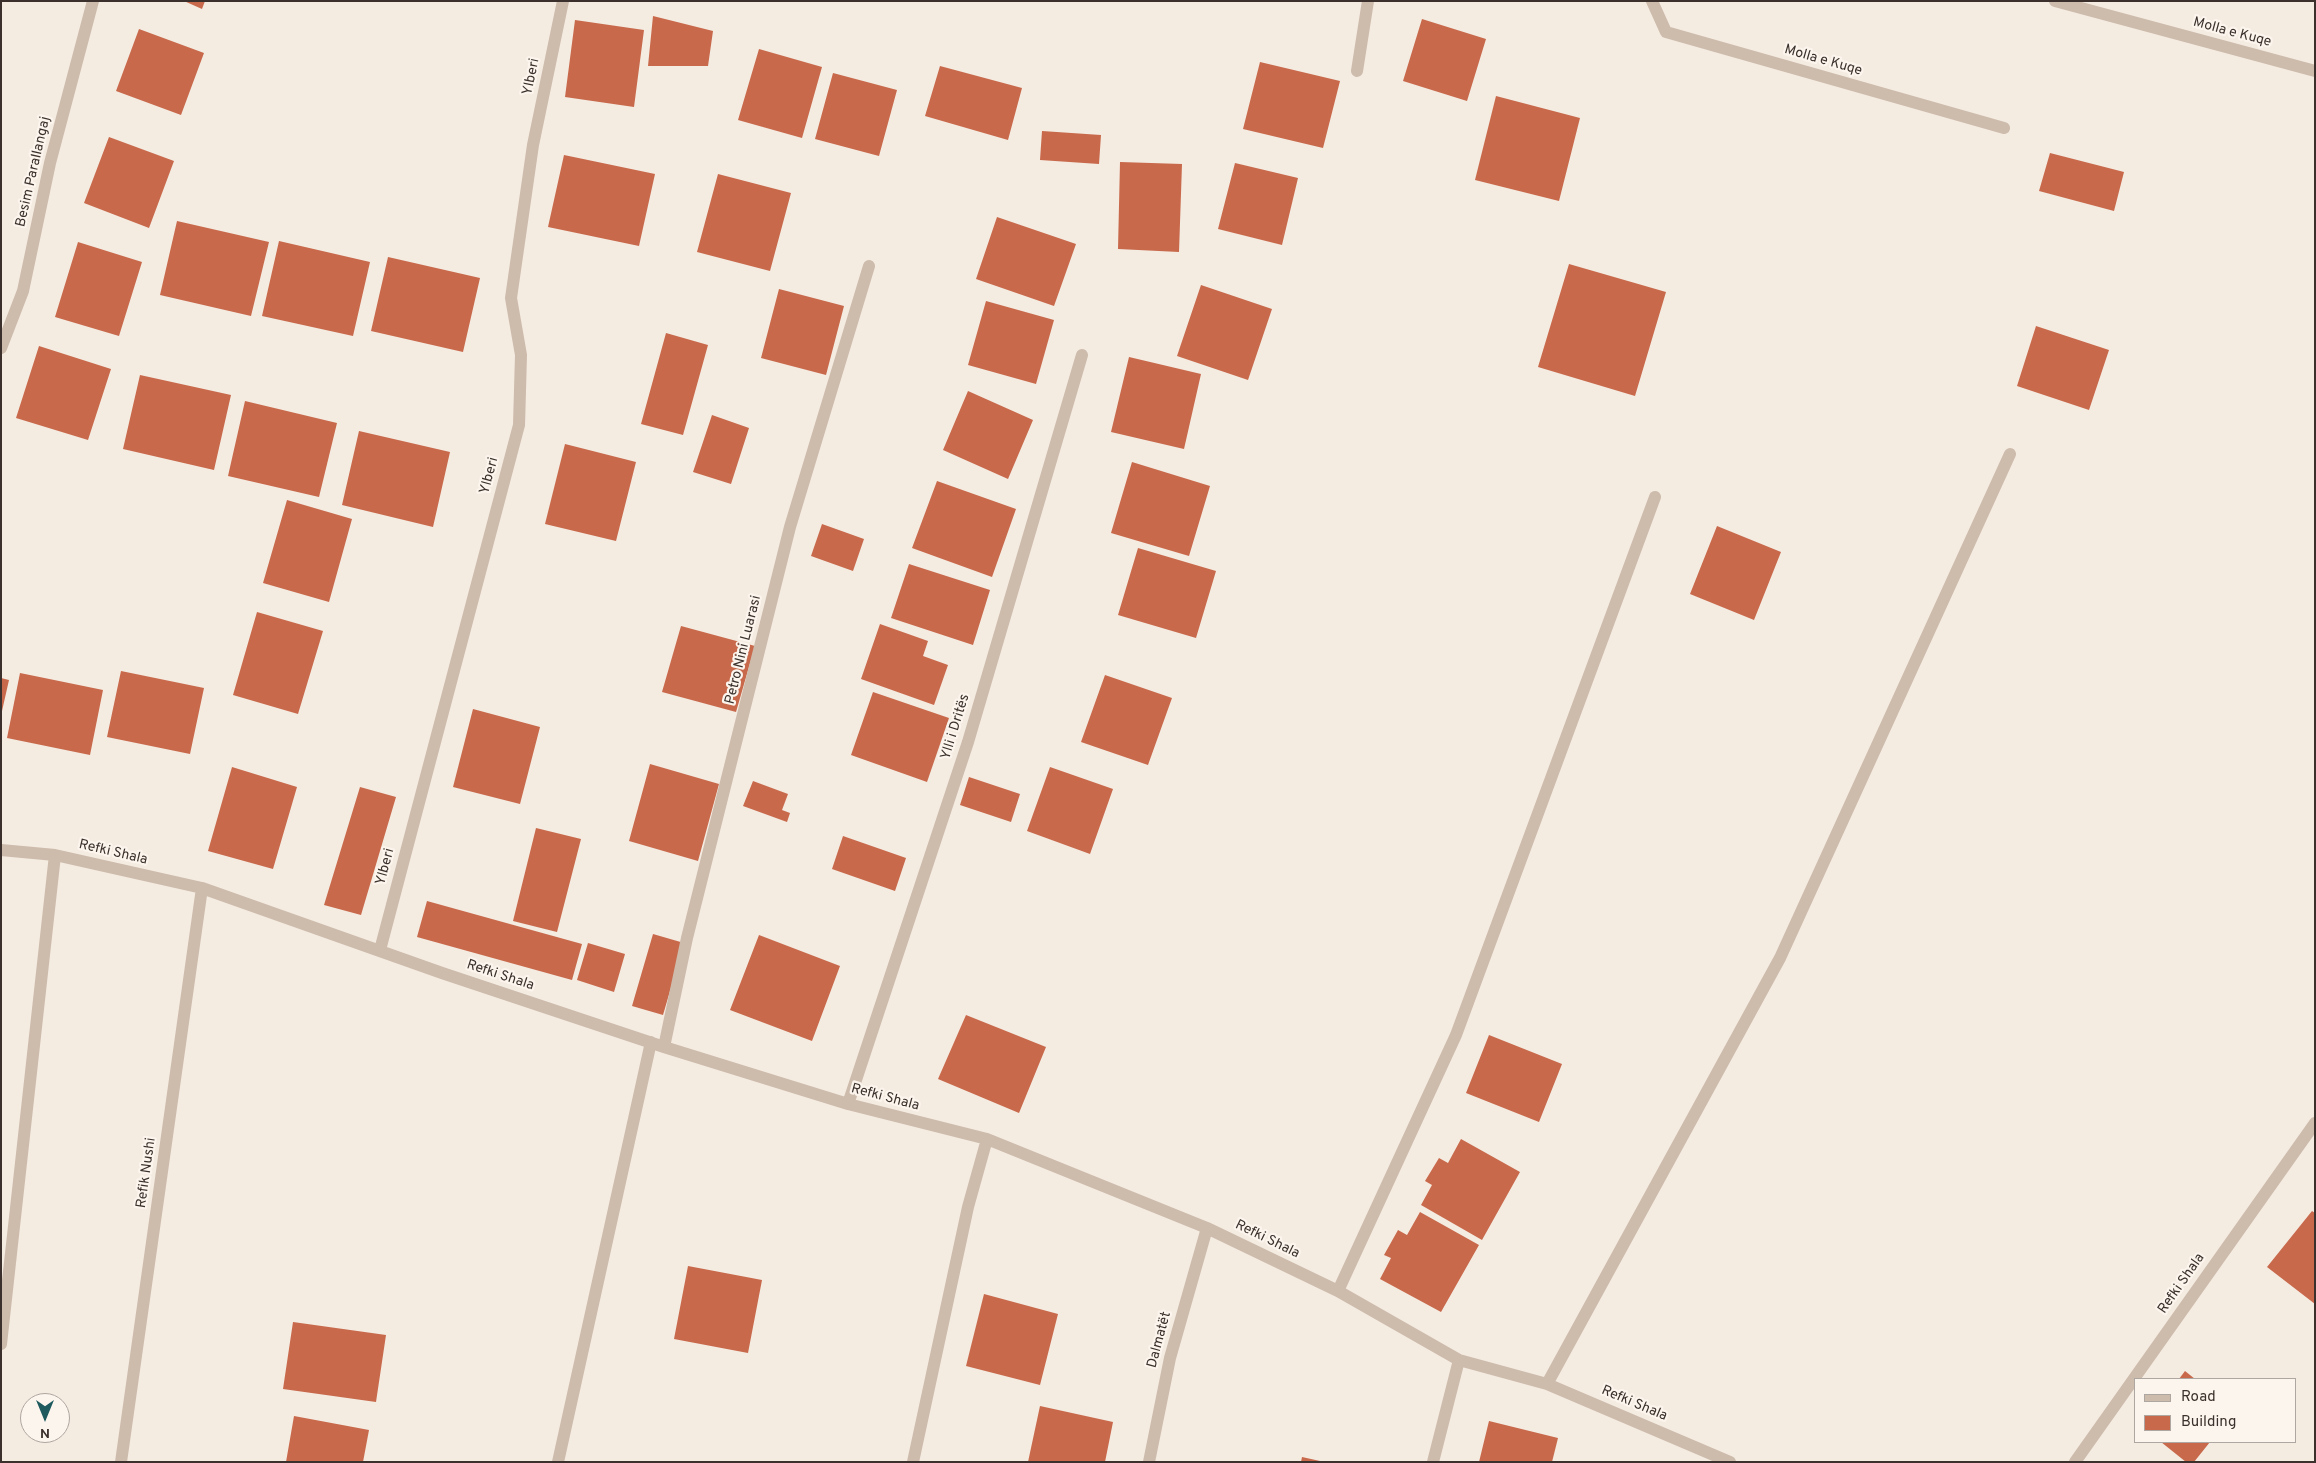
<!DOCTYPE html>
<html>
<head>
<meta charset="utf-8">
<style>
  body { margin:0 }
  #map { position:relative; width:2316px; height:1463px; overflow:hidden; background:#f4ebe1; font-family:Overpass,sans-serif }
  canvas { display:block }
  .frame { position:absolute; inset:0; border:2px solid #3b302b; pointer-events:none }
  .legend { position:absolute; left:2134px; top:1378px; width:162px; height:65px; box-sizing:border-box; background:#fbf5ee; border:1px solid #aea6a0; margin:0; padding:6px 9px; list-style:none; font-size:15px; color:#3b302b }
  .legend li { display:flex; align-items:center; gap:10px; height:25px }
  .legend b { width:25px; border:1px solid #aea6a0 }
  .north { position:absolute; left:20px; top:1393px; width:50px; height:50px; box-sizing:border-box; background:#fbf5ee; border:1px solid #aea6a0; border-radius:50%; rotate:180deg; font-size:14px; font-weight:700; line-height:20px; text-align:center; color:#3b302b }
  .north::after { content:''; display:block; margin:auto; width:18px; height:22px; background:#1f5a5e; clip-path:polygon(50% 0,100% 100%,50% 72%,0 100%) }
</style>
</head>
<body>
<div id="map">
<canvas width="2316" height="1463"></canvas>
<div class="frame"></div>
<ul class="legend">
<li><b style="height:6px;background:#cdbbac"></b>Road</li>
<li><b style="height:14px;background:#c8694b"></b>Building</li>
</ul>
<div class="north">N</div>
</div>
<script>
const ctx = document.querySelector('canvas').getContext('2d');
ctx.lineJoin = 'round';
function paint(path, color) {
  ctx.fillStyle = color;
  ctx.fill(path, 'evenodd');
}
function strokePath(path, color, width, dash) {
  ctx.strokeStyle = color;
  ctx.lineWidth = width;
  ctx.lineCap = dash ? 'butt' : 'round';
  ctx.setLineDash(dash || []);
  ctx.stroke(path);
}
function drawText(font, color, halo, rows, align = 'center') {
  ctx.font = font + ' Overpass,sans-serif';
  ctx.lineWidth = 4.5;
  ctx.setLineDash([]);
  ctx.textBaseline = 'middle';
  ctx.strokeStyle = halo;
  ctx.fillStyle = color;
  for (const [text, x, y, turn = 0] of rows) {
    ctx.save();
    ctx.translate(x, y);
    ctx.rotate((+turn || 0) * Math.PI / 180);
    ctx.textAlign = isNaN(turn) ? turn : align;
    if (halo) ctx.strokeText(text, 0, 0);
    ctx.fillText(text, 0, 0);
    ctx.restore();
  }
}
paint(new Path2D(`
  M184,1H205L202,9Z
  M653,16L713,31L708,66H648Z
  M1422,19L1486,39L1467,101L1403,81Z
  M575,20L644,30L634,107L565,97Z
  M139,29L204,53L181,115L116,91Z
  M759,49L822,67L802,138L738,120Z
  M1260,62L1340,81L1323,148L1243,129Z
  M940,66L1022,88L1008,140L925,116Z
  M833,73L897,90L879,156L815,139Z
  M1496,96L1580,118L1559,201L1475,180Z
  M1042,131L1101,135L1099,164L1040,160Z
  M109,137L174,161L149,228L84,203Z
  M2050,153L2124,172L2114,211L2039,191Z
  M564,155L655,174L639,246L548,227Z
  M1120,162L1182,164L1179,252L1118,249Z
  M1235,163L1298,178L1282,245L1218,229Z
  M718,174L791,193L770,271L697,252Z
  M997,217L1076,244L1054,306L976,279Z
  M177,221L269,242L251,316L160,295Z
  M279,241L370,262L353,336L262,316Z
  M78,242L142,262L119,336L55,317Z
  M388,257L480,278L463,352L371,331Z
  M1569,264L1666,292L1635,396L1538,367Z
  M1201,285L1272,309L1248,380L1177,356Z
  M779,289L844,306L826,375L761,358Z
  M986,301L1054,320L1036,384L968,365Z
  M2036,326L2109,350L2089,410L2017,386Z
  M666,333L708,345L683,435L641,424Z
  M39,346L111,369L88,440L16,418Z
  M1129,357L1201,374L1184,449L1111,432Z
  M140,375L231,395L214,470L123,449Z
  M968,391L1033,420L1008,479L943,450Z
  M245,401L337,423L319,497L228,476Z
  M712,415L749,428L731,484L693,472Z
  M359,431L450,452L433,527L342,505Z
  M565,444L636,462L616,541L545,524Z
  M1132,462L1210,486L1189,556L1111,533Z
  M937,481L1016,509L992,577L912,548Z
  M287,500L352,519L329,602L263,583Z
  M822,524L864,539L853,571L811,556Z
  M1717,526L1781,552L1754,620L1690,594Z
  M1138,548L1216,571L1196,638L1118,615Z
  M909,564L990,590L973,645L891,618Z
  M257,612L323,631L298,714L233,695Z
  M880,624L928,641L923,656L948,665L934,705L861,679Z
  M681,626L755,646L736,712L662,692Z
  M121,671L204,688L190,754L107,737Z
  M20,673L103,690L90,755L7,738Z
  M1105,675L1172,698L1148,765L1081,742Z
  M1,678L9,680L2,711H1Z
  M873,692L949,718L927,782L851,755Z
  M473,709L540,727L520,804L453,787Z
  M650,764L719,784L698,861L629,841Z
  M232,767L297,787L273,869L208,851Z
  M1050,767L1113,789L1090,854L1027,831Z
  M969,777L1020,794L1011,822L960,805Z
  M753,781L788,794L782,810L790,813L787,822L743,806Z
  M360,787L396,797L361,915L324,905Z
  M536,828L581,839L557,932L513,921Z
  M843,836L906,858L895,891L832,869Z
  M427,901L582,944L572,980L417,937Z
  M653,934L684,943L663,1015L632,1006Z
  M759,935L840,966L812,1041L730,1010Z
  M588,943L625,954L614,992L577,980Z
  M966,1015L1046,1047L1019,1113L938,1079Z
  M1489,1035L1562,1064L1539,1122L1466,1093Z
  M1461,1139L1520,1172L1482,1240L1421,1205L1432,1185L1425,1181L1439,1158L1448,1163Z
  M2312,1211L2315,1213V1304L2267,1267Z
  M1420,1212L1479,1245L1441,1312L1380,1279L1391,1258L1384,1255L1398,1230L1407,1235Z
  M688,1266L762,1280L748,1353L674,1339Z
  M984,1294L1058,1314L1040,1385L966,1366Z
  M293,1322L386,1335L376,1402L283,1389Z
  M2185,1371L2195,1379H2179Z
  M1040,1406L1113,1422L1105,1462H1028Z
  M294,1416L369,1430L363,1462H286Z
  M1489,1421L1558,1438L1552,1462H1479Z
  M2161,1442H2210L2194,1462H2186Z
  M1302,1457L1320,1461V1462H1301Z`), '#c8694b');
strokePath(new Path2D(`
  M1652,1L1666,32L2004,128
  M2055,1L2315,71
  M1357,71L1368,1
  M1,348L23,291L50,163L93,1
  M1,850L55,855L202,888L442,973L664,1047L848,1104L987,1139L1207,1228L1338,1291L1459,1360L1547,1384L1730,1462
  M380,950L519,425L521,355L511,298L533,145L563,1
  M664,1047L687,938L790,527L869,266
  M848,1104L968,742L1082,355
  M1338,1291L1456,1035L1655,497
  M1,1344L55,855
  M1547,1384L1780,958L2010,454
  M121,1462L202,888
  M558,1462L651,1042
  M913,1462L968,1207L987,1139
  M1149,1462L1170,1358L1207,1228
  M1433,1462L1459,1360
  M2075,1462L2315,1123`), '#cdbbac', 12);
drawText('14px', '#3b302b', '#fbf5ee', [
  ["Molla e Kuqe",2232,33,15],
  ["Molla e Kuqe",1823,61,16],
  ["Ylberi",532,77,-78],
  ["Besim Parallangaj",34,172,-77],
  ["Ylberi",490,476,-75],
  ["Petro Nini Luarasi",744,650,-76],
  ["Ylli i Dritës",956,727,-73],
  ["Refki Shala",113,853,13],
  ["Ylberi",386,867,-75],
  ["Refki Shala",500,976,18],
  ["Refki Shala",885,1098,15],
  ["Refik Nushi",147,1173,-82],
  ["Refki Shala",1267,1240,26],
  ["Refki Shala",2182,1284,-55],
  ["Dalmatët",1160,1340,-75],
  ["Refki Shala",1634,1404,23]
]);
</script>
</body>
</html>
